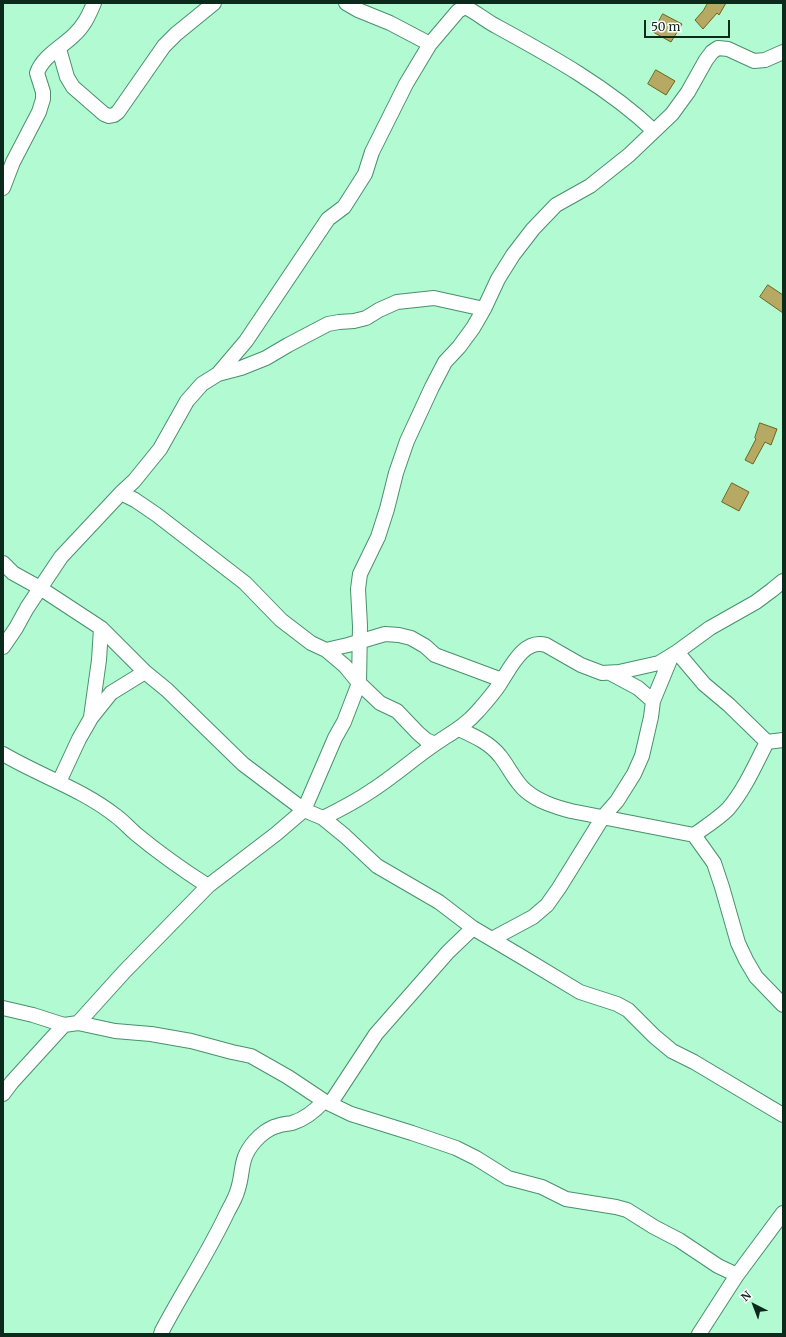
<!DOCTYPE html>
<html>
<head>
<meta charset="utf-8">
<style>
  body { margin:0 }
  #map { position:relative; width:786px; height:1337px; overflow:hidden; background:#b1fad2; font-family:Merriweather,serif }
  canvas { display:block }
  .frame { position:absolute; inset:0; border:4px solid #0c2a1c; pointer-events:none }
  .north { position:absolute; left:734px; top:1285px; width:40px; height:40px; -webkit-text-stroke:3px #fff; paint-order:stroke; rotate:318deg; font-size:11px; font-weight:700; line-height:16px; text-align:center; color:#0c2a1c }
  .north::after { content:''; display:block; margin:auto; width:14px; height:18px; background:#0c2a1c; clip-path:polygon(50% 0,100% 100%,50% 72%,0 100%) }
  .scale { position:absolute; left:644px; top:20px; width:86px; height:18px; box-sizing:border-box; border:2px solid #0c2a1c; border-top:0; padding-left:5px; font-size:12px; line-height:14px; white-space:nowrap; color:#0c2a1c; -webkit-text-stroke:3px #fff; paint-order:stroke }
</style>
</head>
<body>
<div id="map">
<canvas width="786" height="1337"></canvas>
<div class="frame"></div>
<div class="north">N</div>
<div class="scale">50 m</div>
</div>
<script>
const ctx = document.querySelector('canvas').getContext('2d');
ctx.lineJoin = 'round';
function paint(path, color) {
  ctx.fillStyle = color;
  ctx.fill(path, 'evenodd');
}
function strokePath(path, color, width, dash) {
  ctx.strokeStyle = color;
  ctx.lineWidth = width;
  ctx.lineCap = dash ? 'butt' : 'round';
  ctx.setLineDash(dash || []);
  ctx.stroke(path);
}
const building = new Path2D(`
  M708,3H726L719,15L717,13L703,29L695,20L703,11Z
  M663,14L682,24L671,42L653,32Z
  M656,70L675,81L666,95L648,84Z
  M768,285L783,295V313L760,297Z
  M760,423L777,429L771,445L765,442L753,464L745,460L756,439L755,438Z
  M732,483L749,492L739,511L722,502Z`);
paint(building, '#b5a964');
strokePath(building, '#6e631a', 1);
const minor = new Path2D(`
  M346,3L358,10L390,23L430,44
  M59,49L67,77L73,87L104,114L109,116L114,115L118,112L164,46L176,34L214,3
  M3,188L13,162L39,112L43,99V92L37,73C43,56 62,47 74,35C84,26 89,15 94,3
  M218,374L246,341L328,219L344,207L365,174L372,152L406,84L430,44L458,11L465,7C476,12 486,21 496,26C551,56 609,88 654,131
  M121,493L135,500L157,515L245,583L281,620L311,643L326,650L345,666L359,683L380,703L397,711L418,733L426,740L435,744
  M3,563L13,573L40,588L101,628L145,672L167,690L243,764L304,810L323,818L345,836L377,866L439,902L473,928L522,957L580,992L617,1004L628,1010L654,1036L672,1051L694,1062L783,1115
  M3,647L16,628L27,608L61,557L121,493L134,481L160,449L187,401L202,384L218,374L241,368L266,358L288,345L328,324L339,322L354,321L366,318L379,310L397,302L434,298L484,309
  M326,650L348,645L385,634L399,635L411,638L425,646L435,655L502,680
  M677,652L704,684L729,705L767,742
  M610,673L638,688L653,701
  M91,717L99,660L101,628
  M459,729C474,736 490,743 500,756C509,767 515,782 526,791C539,802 556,807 571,811L694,835L714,863L722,887L738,943L746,960L756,977L783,1005
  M767,742L783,740
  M3,754C40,776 82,789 116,816C123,821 129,828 136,834C159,853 183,870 208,886
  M59,782L79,739L91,718L111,693L145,672
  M323,818C339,810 355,802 371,791C393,777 413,759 435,744C451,733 465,726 478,711C485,703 493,694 499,685C510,669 523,638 546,645L581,665L602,673L619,672L659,663L677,652L710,628L756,602L772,590L783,581
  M694,835C705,827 718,819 728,809C745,789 755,765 767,742
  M492,939L533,917L547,905L559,888L603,817L617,801L634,774L642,756L651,717L653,701L672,655
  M3,1008L33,1015L64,1025L78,1023L115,1031L151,1034L191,1041L232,1052L251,1056L288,1077L324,1101L351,1114L412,1133L456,1148L476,1158L508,1178L542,1187L566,1199L616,1207L627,1210L654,1227L679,1240L718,1266L737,1275
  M78,1023L124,972L208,886L276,834L304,810L335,738L344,722L359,683L360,626L358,589L360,574L378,537L387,509L396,473L407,441L432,387L445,362L459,347L473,328L484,309L498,279L513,255L533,229L556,205L590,186L629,155L672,114L688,92L706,60L712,52L718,48L728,49L754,61L765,60L783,52
  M3,1094L12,1082L64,1025
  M330,1104L376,1034L448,952L473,928
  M161,1334L162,1331C183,1291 209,1252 228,1211C232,1204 236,1197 238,1189C244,1170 239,1159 255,1141C260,1135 269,1128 277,1126C282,1124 287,1124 292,1123C305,1119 315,1111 324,1101
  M699,1334L737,1275L783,1213`);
strokePath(minor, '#49906c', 16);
strokePath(minor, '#fff', 14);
</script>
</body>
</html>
